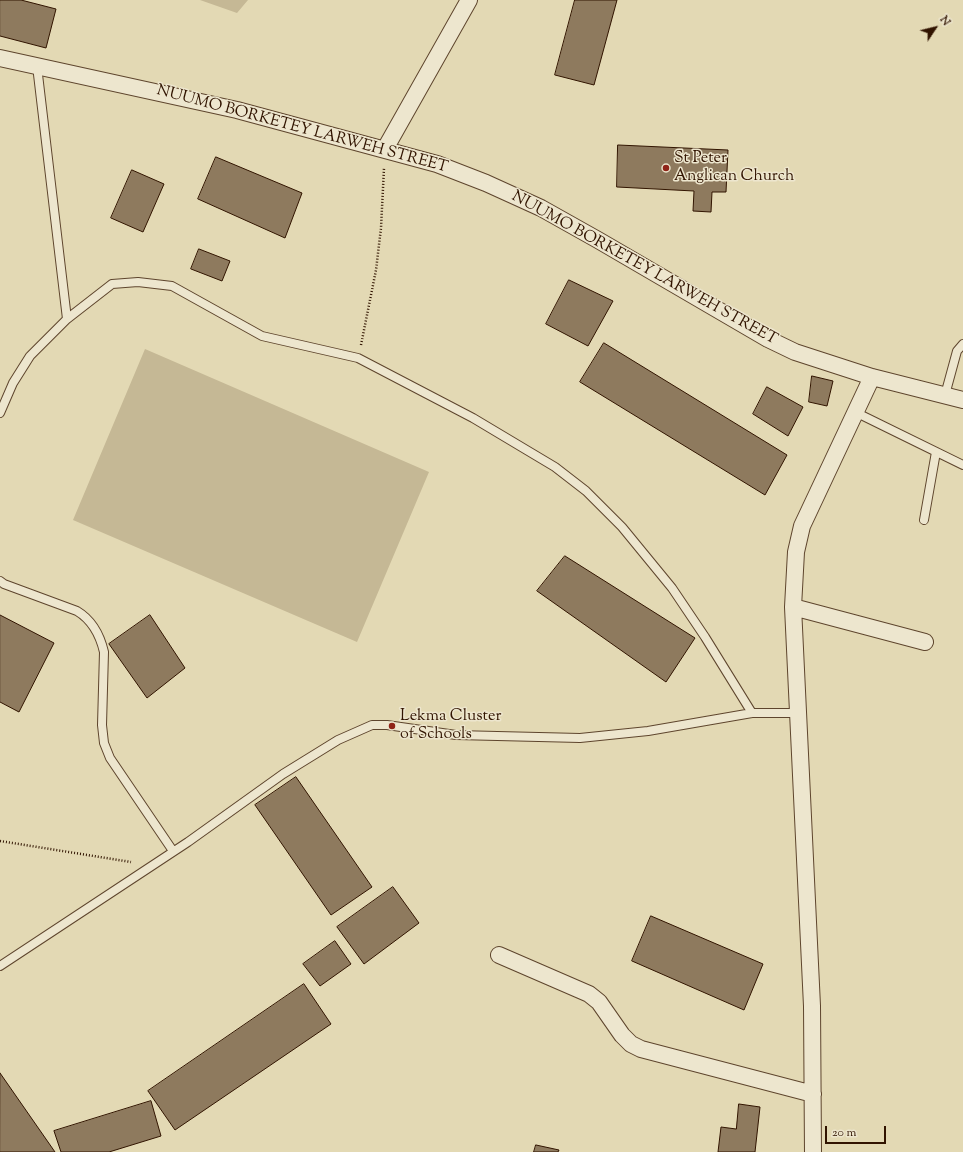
<!DOCTYPE html>
<html>
<head>
<meta charset="utf-8">
<style>
  body { margin:0 }
  #map { position:relative; width:963px; height:1152px; overflow:hidden; background:#e3d9b4; font-family:"Sorts Mill Goudy",serif }
  canvas { display:block }
  .north { position:absolute; left:915px; top:8px; width:40px; height:40px; -webkit-text-stroke:3px #ede6ce; paint-order:stroke; rotate:55deg; font-size:11px; font-weight:700; line-height:16px; text-align:center; color:#311400 }
  .north::after { content:''; display:block; margin:auto; width:14px; height:18px; background:#311400; clip-path:polygon(50% 0,100% 100%,50% 72%,0 100%) }
  .scale { position:absolute; left:825px; top:1126px; width:61px; height:18px; box-sizing:border-box; border:2px solid #311400; border-top:0; padding-left:5px; font-size:12px; line-height:14px; white-space:nowrap; color:#311400; -webkit-text-stroke:3px #ede6ce; paint-order:stroke }
</style>
</head>
<body>
<div id="map">
<canvas width="963" height="1152"></canvas>
<div class="north">N</div>
<div class="scale">20 m</div>
</div>
<script>
const ctx = document.querySelector('canvas').getContext('2d');
ctx.lineJoin = 'round';
function paint(path, color) {
  ctx.fillStyle = color;
  ctx.fill(path, 'evenodd');
}
function strokePath(path, color, width, dash) {
  ctx.strokeStyle = color;
  ctx.lineWidth = width;
  ctx.lineCap = dash ? 'butt' : 'round';
  ctx.setLineDash(dash || []);
  ctx.stroke(path);
}
function drawText(font, color, halo, rows, align = 'center') {
  ctx.font = font + ' "Sorts Mill Goudy",serif';
  ctx.lineWidth = 3;
  ctx.setLineDash([]);
  ctx.textBaseline = 'middle';
  ctx.strokeStyle = halo;
  ctx.fillStyle = color;
  for (const [text, x, y, turn = 0] of rows) {
    ctx.save();
    ctx.translate(x, y);
    ctx.rotate((+turn || 0) * Math.PI / 180);
    ctx.textAlign = isNaN(turn) ? turn : align;
    if (halo) ctx.strokeText(text, 0, 0);
    ctx.fillText(text, 0, 0);
    ctx.restore();
  }
}
paint(new Path2D(`
  M200,0H248L237,13Z
  M145,349L429,472L357,642L73,520Z`), '#c5b895');
const building = new Path2D(`
  M0,0H21L56,9L46,48L0,36Z
  M575,0H617L594,85L555,75Z
  M618,145L728,150L726,192H712L711,212L693,211L694,191L617,187Z
  M216,157L302,193L285,238L198,199Z
  M132,170L164,184L143,232L111,218Z
  M199,249L230,261L222,281L191,269Z
  M569,280L613,301L588,346L546,324Z
  M604,343L787,455L765,495L580,382Z
  M812,376L833,381L827,406L809,402Z
  M767,387L803,407L788,436L753,414Z
  M565,556L695,638L666,682L537,591Z
  M0,615L54,643L19,712L0,702Z
  M150,615L185,668L147,698L109,644Z
  M296,777L372,887L331,915L255,805Z
  M393,887L419,923L364,964L337,927Z
  M651,916L763,964L744,1010L632,961Z
  M335,941L351,964L320,986L303,964Z
  M304,984L331,1024L175,1130L148,1091Z
  M0,1073L55,1152H0Z
  M151,1101L161,1136L109,1152H61L54,1131Z
  M739,1104L760,1107L755,1152H718L721,1127L736,1129Z
  M536,1145L559,1150L558,1152H534Z`);
paint(building, '#8e7a5e');
strokePath(building, '#311400', 1);
const lane = new Path2D(`
  M37,66L67,319
  M945,395L957,351L963,344
  M855,412L963,465
  M0,413L13,383L30,356L67,319L112,284L138,282L172,286L262,336L358,358L473,418L555,467L586,491L622,527L672,588L705,637L752,713
  M924,520L936,452
  M0,581L4,584L77,611C92,620 100,635 104,652L102,725L104,743L110,758L173,851
  M0,966L188,842L283,774L338,740L372,725H387L456,735L580,738L648,731L752,713H797`);
const street = new Path2D(`
  M0,58L237,110L437,164L486,183L541,208L598,240L768,339L795,352L872,377L963,400
  M385,149L469,0
  M793,607L925,642
  M499,955L589,994L599,1002L622,1035L631,1044L641,1049L813,1094
  M813,1152L812,1006L793,607L796,552L802,526L872,377`);
strokePath(lane, '#5e452d', 10);
strokePath(street, '#5e452d', 18);
strokePath(new Path2D(`
  M361,345L376,270L381,228L384,168
  M0,841L131,862`), '#311400', 2.5, [1, 2]);
strokePath(lane, '#ede6ce', 8);
strokePath(street, '#ede6ce', 16);
for (const [x, y, r, color] of [
  [666,168,4,"#8f2418"],
  [392,726,4,"#8f2418"]
]) {
  const dot = new Path2D();
  dot.arc(x, y, r, 0, 2 * Math.PI);
  ctx.fillStyle = color;
  ctx.fill(dot);
  strokePath(dot, '#ede6ce', 1.5);
}
drawText('16px', '#311400', '#ede6ce', [
  ["NUUMO BORKETEY LARWEH STREET",302,130,15],
  ["NUUMO BORKETEY LARWEH STREET",644,269,29]
]);
drawText('16px', '#311400', '#ede6ce', [
  ["St Peter",674,159],
  ["Anglican Church",674,177],
  ["Lekma Cluster",400,717],
  ["of Schools",400,735]
], 'left');
</script>
</body>
</html>
